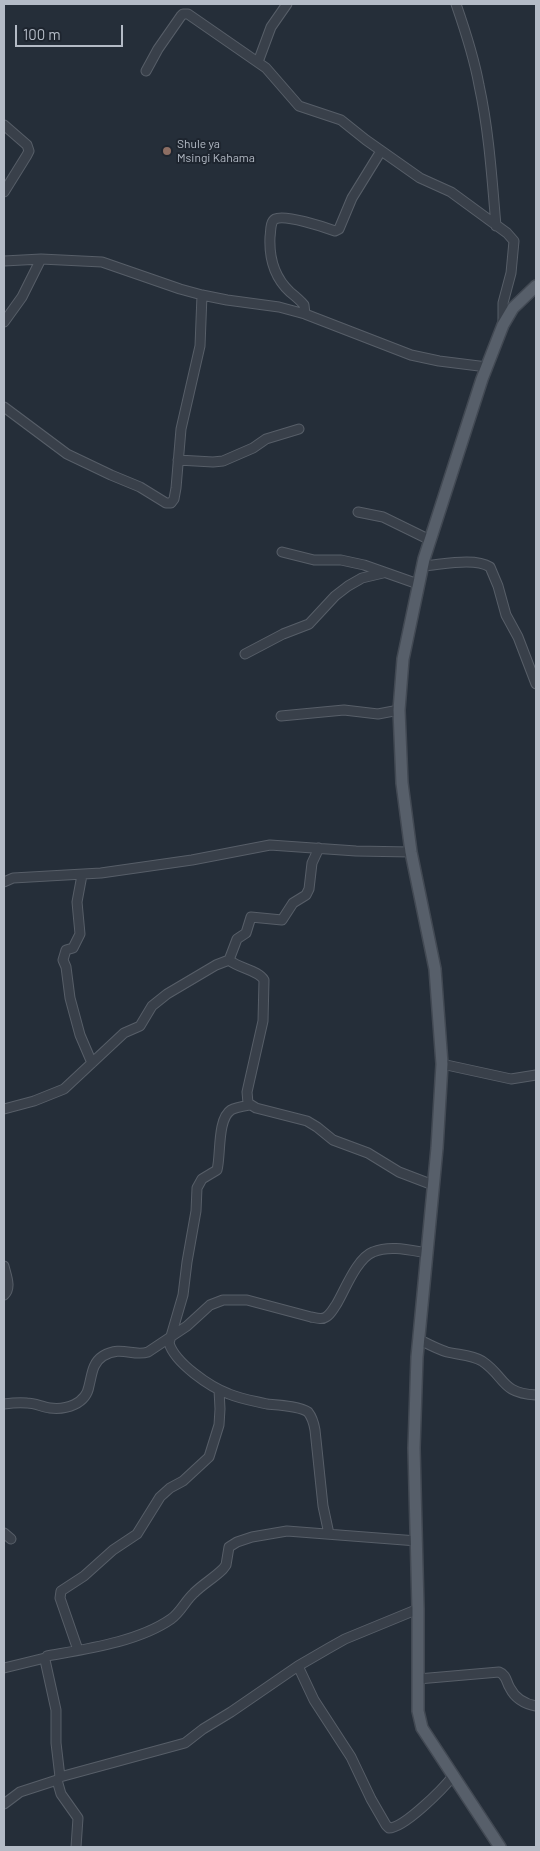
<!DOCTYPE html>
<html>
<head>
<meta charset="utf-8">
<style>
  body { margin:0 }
  #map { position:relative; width:540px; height:1851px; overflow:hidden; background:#252e39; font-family:Barlow,sans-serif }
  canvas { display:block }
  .frame { position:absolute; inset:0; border:5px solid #b4bbc6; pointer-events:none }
  .scale { position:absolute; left:15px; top:25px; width:108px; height:22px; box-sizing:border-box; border:2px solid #b4bbc6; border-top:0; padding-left:6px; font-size:15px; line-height:18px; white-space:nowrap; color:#b4bbc6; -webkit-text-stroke:4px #1e252f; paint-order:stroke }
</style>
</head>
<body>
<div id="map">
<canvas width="540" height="1851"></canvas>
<div class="frame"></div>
<div class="scale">100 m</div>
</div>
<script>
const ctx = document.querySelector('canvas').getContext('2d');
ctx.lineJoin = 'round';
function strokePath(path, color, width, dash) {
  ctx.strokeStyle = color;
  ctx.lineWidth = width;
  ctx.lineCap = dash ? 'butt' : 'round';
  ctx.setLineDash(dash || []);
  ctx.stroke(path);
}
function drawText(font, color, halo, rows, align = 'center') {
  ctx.font = font + ' Barlow,sans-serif';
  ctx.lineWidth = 4;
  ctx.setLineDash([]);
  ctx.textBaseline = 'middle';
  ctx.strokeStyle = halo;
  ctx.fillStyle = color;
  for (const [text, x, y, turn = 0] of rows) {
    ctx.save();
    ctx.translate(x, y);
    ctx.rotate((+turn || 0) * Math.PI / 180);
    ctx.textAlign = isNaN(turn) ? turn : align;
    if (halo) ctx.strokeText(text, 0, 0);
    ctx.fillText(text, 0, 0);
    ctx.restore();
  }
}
const minor = new Path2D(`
  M456,4C465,30 474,57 479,85C489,131 492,179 496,226
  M258,62L271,27L287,4
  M146,71L158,49L181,16L183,14H188L266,68L299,106L341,120L366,140L420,178L451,192L507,233L514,241L511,273L503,303V325
  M4,125L27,145L29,151L27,155L4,192
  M4,261L41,259L102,262L180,289L202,295L227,300L279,307L305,314L411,355L439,361L487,367
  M305,314L304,305C300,300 295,296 290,292C274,277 269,258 270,237C271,231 270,222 275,219C285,214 324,227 335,231L339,229L352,198L381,151
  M4,322L22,297L41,259
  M4,407L67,454L111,475L140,487L166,503H171L174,499L176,488L181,429L200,346L202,295
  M178,460L213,462L223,461L253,448L266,439L299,429
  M358,512L383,517L430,540
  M282,552L314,560H341L364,565L418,584
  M422,566C441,565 474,557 490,567L498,586L506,615L518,637L536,684
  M245,654L283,634L309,624L335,596L348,586L362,578L383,573
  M281,716L344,710L378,714L399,710
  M82,875L77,902L80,934L73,948L66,950L63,960L66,967L70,998L80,1035L92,1063
  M4,882L13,878L101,873L192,860L270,845L356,851L411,852
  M229,960C240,969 258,970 264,980L263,1021L247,1092L248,1103L256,1108L307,1121L317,1127L333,1140L368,1153L399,1172L433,1185
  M442,1064L511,1079L536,1075
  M250,1105C244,1106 236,1107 231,1110C217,1119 221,1156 217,1170L202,1179L197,1188L196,1211L187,1262L183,1295L169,1343C175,1363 210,1387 229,1394C241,1399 254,1401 267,1404C277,1405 300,1406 308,1412C312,1417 314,1424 315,1430L323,1506L329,1534
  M4,1109L34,1101L64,1089L124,1033L140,1026L152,1006L167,994L216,965L229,960L237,939L246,933L251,917L282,920L293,903L306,895L309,889L312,863L319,848
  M4,1266C6,1275 12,1288 4,1295
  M418,1339C428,1344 437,1349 447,1352C459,1355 472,1355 482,1361C506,1377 500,1393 536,1395
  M4,1404C11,1403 19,1402 27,1403C35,1403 42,1407 50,1408C66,1410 86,1404 89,1386C92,1375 92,1363 103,1356C121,1345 133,1357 148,1352L187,1326L210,1305L223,1300H247L311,1317C316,1318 322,1320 326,1317C331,1314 333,1309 336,1305C345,1290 357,1258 373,1252C390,1245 409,1250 427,1253
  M4,1533L11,1539
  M78,1650L60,1598L61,1591L84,1576L113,1550L137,1534L160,1497L170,1488L183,1481L209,1457L219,1425L220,1409L219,1390
  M298,1666L314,1700L351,1757L371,1799L386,1825L389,1828C404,1828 443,1789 453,1776
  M4,1668L45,1658
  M418,1679L499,1672C507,1675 506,1682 510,1688C515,1698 525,1704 536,1706
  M60,1777L56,1743V1710L45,1660L47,1656C86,1649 138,1642 171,1619C181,1612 185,1601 194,1593C203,1584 214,1578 223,1569L226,1565L229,1547L237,1542L252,1537L287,1531L417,1541
  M4,1804L20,1792L57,1780
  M76,1847L78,1818L61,1794L57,1780L60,1777L185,1743L203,1729L231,1712L298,1666L329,1648L345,1639L418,1609`);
const major = new Path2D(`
  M500,1847L422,1728L418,1711V1609L414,1448L417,1357L437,1148L442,1064L435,969L411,852L402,783L399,710L403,659L424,559L482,379L503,325L513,308L536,286`);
strokePath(minor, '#575e68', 11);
strokePath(major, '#424953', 14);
strokePath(minor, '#39404a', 9);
strokePath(major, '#575f6a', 11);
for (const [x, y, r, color] of [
  [167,151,5,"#8d6e63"]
]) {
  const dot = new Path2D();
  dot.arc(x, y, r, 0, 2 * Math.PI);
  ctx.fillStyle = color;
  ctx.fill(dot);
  strokePath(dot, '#1e252f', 2);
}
drawText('12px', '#b4bbc6', '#1e252f', [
  ["Shule ya",177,144],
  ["Msingi Kahama",177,158]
], 'left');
</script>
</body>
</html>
